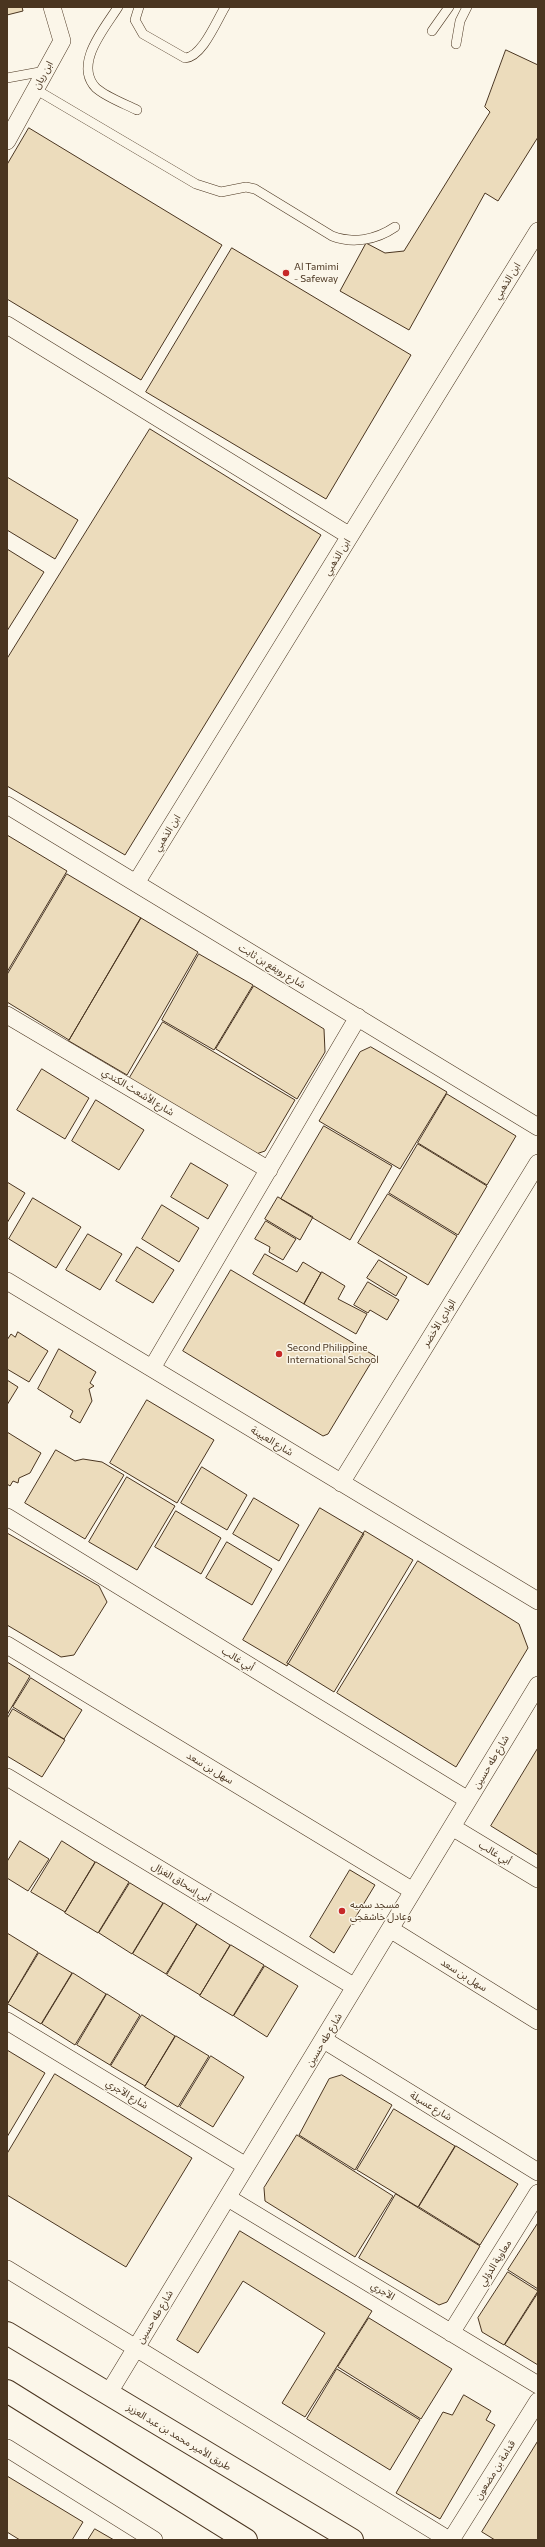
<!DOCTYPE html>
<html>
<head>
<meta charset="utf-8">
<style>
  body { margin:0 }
  #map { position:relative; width:545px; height:2547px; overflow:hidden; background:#fbf6e9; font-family:Commissioner,sans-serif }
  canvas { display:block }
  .frame { position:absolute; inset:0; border:8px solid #4a3520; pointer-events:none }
</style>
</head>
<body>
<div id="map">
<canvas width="545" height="2547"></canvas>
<div class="frame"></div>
</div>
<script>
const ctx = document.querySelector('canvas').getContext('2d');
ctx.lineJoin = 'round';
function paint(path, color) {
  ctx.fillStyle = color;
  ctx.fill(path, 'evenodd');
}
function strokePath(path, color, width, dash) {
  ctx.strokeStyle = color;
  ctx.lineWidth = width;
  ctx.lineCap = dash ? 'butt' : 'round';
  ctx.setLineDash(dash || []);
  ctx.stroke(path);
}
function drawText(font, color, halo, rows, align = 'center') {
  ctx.font = font + ' Commissioner,"Noto Sans Arabic",sans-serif';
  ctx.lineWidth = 3;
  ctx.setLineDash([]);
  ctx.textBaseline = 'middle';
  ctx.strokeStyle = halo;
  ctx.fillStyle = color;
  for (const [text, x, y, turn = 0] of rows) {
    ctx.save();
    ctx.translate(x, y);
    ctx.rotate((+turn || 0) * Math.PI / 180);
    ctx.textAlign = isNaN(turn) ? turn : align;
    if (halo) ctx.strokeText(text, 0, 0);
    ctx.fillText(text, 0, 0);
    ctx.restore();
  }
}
const building = new Path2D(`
  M7,7H22L23,11L7,15Z
  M506,50L538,65V137L498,201L485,193L409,330L340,291L366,243L385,253L404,251L490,112L485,107Z
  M29,128L222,245L141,380L7,299V165Z
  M232,248L411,355L326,499L146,392Z
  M150,429L321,535L125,855L7,786V659Z
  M7,477L78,520L55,559L7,530Z
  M7,549L44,572L7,631Z
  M7,835L67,871L7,972Z
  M67,874L141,918L69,1040L7,1002V975Z
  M141,918L198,952L127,1075L69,1041Z
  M199,954L253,985L214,1050L162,1020Z
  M254,986L324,1029L325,1052L297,1099L216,1049Z
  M163,1022L295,1100L265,1151L256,1154L129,1079Z
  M371,1047L447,1092L400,1169L319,1121L360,1052Z
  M42,1069L89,1098L65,1139L17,1110Z
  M447,1094L516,1136L487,1185L418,1143Z
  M96,1100L144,1130L119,1170L72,1141Z
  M324,1126L392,1166L350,1240L281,1199Z
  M418,1144L487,1186L458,1235L389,1193Z
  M191,1163L228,1185L208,1219L171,1197Z
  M7,1182L25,1193L7,1223Z
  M388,1194L457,1236L428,1285L358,1243Z
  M278,1197L313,1217L300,1240L265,1219Z
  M33,1198L81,1227L56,1268L9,1239Z
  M162,1205L199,1228L179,1262L142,1239Z
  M266,1221L296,1239L283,1260L269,1252L270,1247L255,1239Z
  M88,1234L122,1254L100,1290L66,1270Z
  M137,1247L174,1270L153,1303L116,1281Z
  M265,1254L297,1272L303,1262L321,1273L304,1304L253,1274Z
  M379,1260L407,1277L396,1296L367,1278Z
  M231,1270L375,1356L328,1434L323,1436L183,1351Z
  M322,1272L345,1286L338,1299L367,1314L356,1334L304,1304Z
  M368,1282L399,1300L387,1320L370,1310L368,1313L354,1305Z
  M18,1332L48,1351L29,1382L7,1369V1340L11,1334L15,1337Z
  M59,1349L96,1372L90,1383L94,1386L89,1389L92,1401L80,1423L70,1417L73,1411L38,1389Z
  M7,1380L18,1387L7,1405Z
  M147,1400L214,1440L177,1503L110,1463Z
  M7,1432L41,1453L30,1473L19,1478L18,1483L13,1481L10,1486L7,1484Z
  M56,1450L75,1461L83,1459L102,1462L124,1475L85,1539L25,1503Z
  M202,1467L247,1495L227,1530L181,1503Z
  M127,1477L175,1506L137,1570L89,1542Z
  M254,1498L299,1525L279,1561L233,1534Z
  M320,1508L364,1534L287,1666L243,1640Z
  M176,1511L221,1538L201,1574L155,1547Z
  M365,1531L413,1560L334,1692L287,1663Z
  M7,1533L99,1586L107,1602L74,1655L61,1657L7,1625Z
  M227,1542L272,1569L252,1605L206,1578Z
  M418,1561L519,1624L528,1648L456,1767L337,1693Z
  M7,1662L30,1676L7,1715Z
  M31,1678L82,1710L64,1739L13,1707Z
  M13,1709L65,1740L42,1777L7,1756V1719Z
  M538,1748V1855L491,1826Z
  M20,1841L49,1859L28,1891L7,1878V1862Z
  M62,1841L95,1862L65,1912L31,1892Z
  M96,1862L129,1882L98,1933L65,1913Z
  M350,1870L375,1885L334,1953L310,1937Z
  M130,1883L163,1903L132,1954L99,1933Z
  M164,1903L197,1924L166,1974L133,1954Z
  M197,1924L230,1945L200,1995L167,1975Z
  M7,1933L38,1952L8,2003L7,2002Z
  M231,1945L264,1965L233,2016L200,1996Z
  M39,1953L72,1973L41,2024L8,2004Z
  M265,1966L298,1986L267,2037L234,2016Z
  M73,1973L106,1994L75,2045L42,2024Z
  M107,1994L140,2015L110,2065L77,2045Z
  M142,2015L175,2036L145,2086L111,2066Z
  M176,2036L209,2056L178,2107L145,2087Z
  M7,2050L45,2073L7,2137Z
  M211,2056L244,2077L213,2127L180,2107Z
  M55,2074L192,2158L126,2267L7,2195V2154Z
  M342,2075L392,2105L355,2170L299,2135L329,2079Z
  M394,2109L455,2146L418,2207L357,2170Z
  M297,2135L393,2196L355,2257L265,2201L264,2188Z
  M456,2146L518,2184L480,2245L419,2207Z
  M396,2194L480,2246L447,2302L439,2305L359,2258Z
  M538,2223V2289L508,2270Z
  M240,2231L372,2311L305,2417L282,2403L325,2333L243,2281L198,2353L177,2340Z
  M508,2272L538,2291L504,2345L482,2332L478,2318Z
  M538,2293V2365L505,2345Z
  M369,2318L452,2369L421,2419L338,2367Z
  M337,2369L420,2420L390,2470L307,2419Z
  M464,2395L491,2411L486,2420L495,2425L440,2519L396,2493L443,2412L452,2415Z
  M538,2441V2540H495L482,2532Z
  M7,2476L83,2522L72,2540H20L7,2532Z
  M95,2529L114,2540H88Z`);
paint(building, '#ecdcbc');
strokePath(building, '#4a3520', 1);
const lane = new Path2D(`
  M118,7C105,28 73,64 96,88C106,97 125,104 137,110
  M139,7L135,20L143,34L185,58C202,57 216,22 225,7
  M432,31L449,7
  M456,44L460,21L467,7
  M7,78L45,71
  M35,89L196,184L221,192L246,187L255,189L332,236C353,244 376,240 395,227`);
const street = new Path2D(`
  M7,141L62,41L52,7
  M7,325L350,536
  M7,805L538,1127
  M136,883L538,231
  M7,1015L269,1170
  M7,1281L538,1601
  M152,1368L358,1017
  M341,1483L538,1163
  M7,1517L468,1800
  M7,1645L413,1891
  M7,1777L355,1987
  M452,1827L538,1879
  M390,1929L538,2021
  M7,2021L246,2166
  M324,2040L538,2172
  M228,2198L538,2385
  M7,2269L449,2540
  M451,2333L538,2193
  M108,2394L538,1685
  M7,2448L154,2540
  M451,2540L538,2401`);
const secondary = new Path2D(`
  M7,2333L352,2540
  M7,2391L246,2540`);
strokePath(lane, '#4a3520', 10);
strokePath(street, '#4a3520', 18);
strokePath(secondary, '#4a3520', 24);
strokePath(lane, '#fbf6e9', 9);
strokePath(street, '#fbf6e9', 17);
strokePath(secondary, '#fbf6e9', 22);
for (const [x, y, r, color] of [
  [286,273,4,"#c62828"],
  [279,1354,4,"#c62828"],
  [342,1911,4,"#c62828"]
]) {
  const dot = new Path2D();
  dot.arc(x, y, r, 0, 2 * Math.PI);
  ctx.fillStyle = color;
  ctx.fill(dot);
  strokePath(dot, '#fbf6e9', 1.5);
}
drawText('10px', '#4a3520', '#fbf6e9', [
  ["ابن ريان",43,75,-61],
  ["ابن الذهبي",507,281,-58],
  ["ابن الذهبي",337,557,-58],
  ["ابن الذهبي",167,833,-58],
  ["شارع رويفع بن ثابت",272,966,31],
  ["شارع الأشعث الكندي",138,1092,31],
  ["الوادي الأخضر",439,1323,-58],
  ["شارع العيينة",272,1441,31],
  ["أبي غالب",238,1659,31],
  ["شارع طه حسين",491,1762,-59],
  ["سهل بن سعد",210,1768,31],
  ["أبي غالب",495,1853,31],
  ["أبي إسحاق الغزال",181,1882,31],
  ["سهل بن سعد",464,1975,32],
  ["شارع طه حسين",324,2040,-59],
  ["شارع الآجري",127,2094,31],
  ["شارع عسيلة",431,2106,31],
  ["معاوية الدؤلي",495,2263,-58],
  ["الآجري",383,2291,31],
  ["شارع طه حسين",155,2317,-59],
  ["طريق الأمير محمد بن عبد العزيز",179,2437,31],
  ["قدامة بن مضعون",495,2470,-58]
]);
drawText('10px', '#4a3520', '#fbf6e9', [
  ["Al Tamimi",294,267],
  ["- Safeway",294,279],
  ["Second Philippine",287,1348],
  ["International School",287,1360],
  ["مسجد سميه",350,1905],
  ["وعادل خاشقجي",350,1917]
], 'left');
</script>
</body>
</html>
